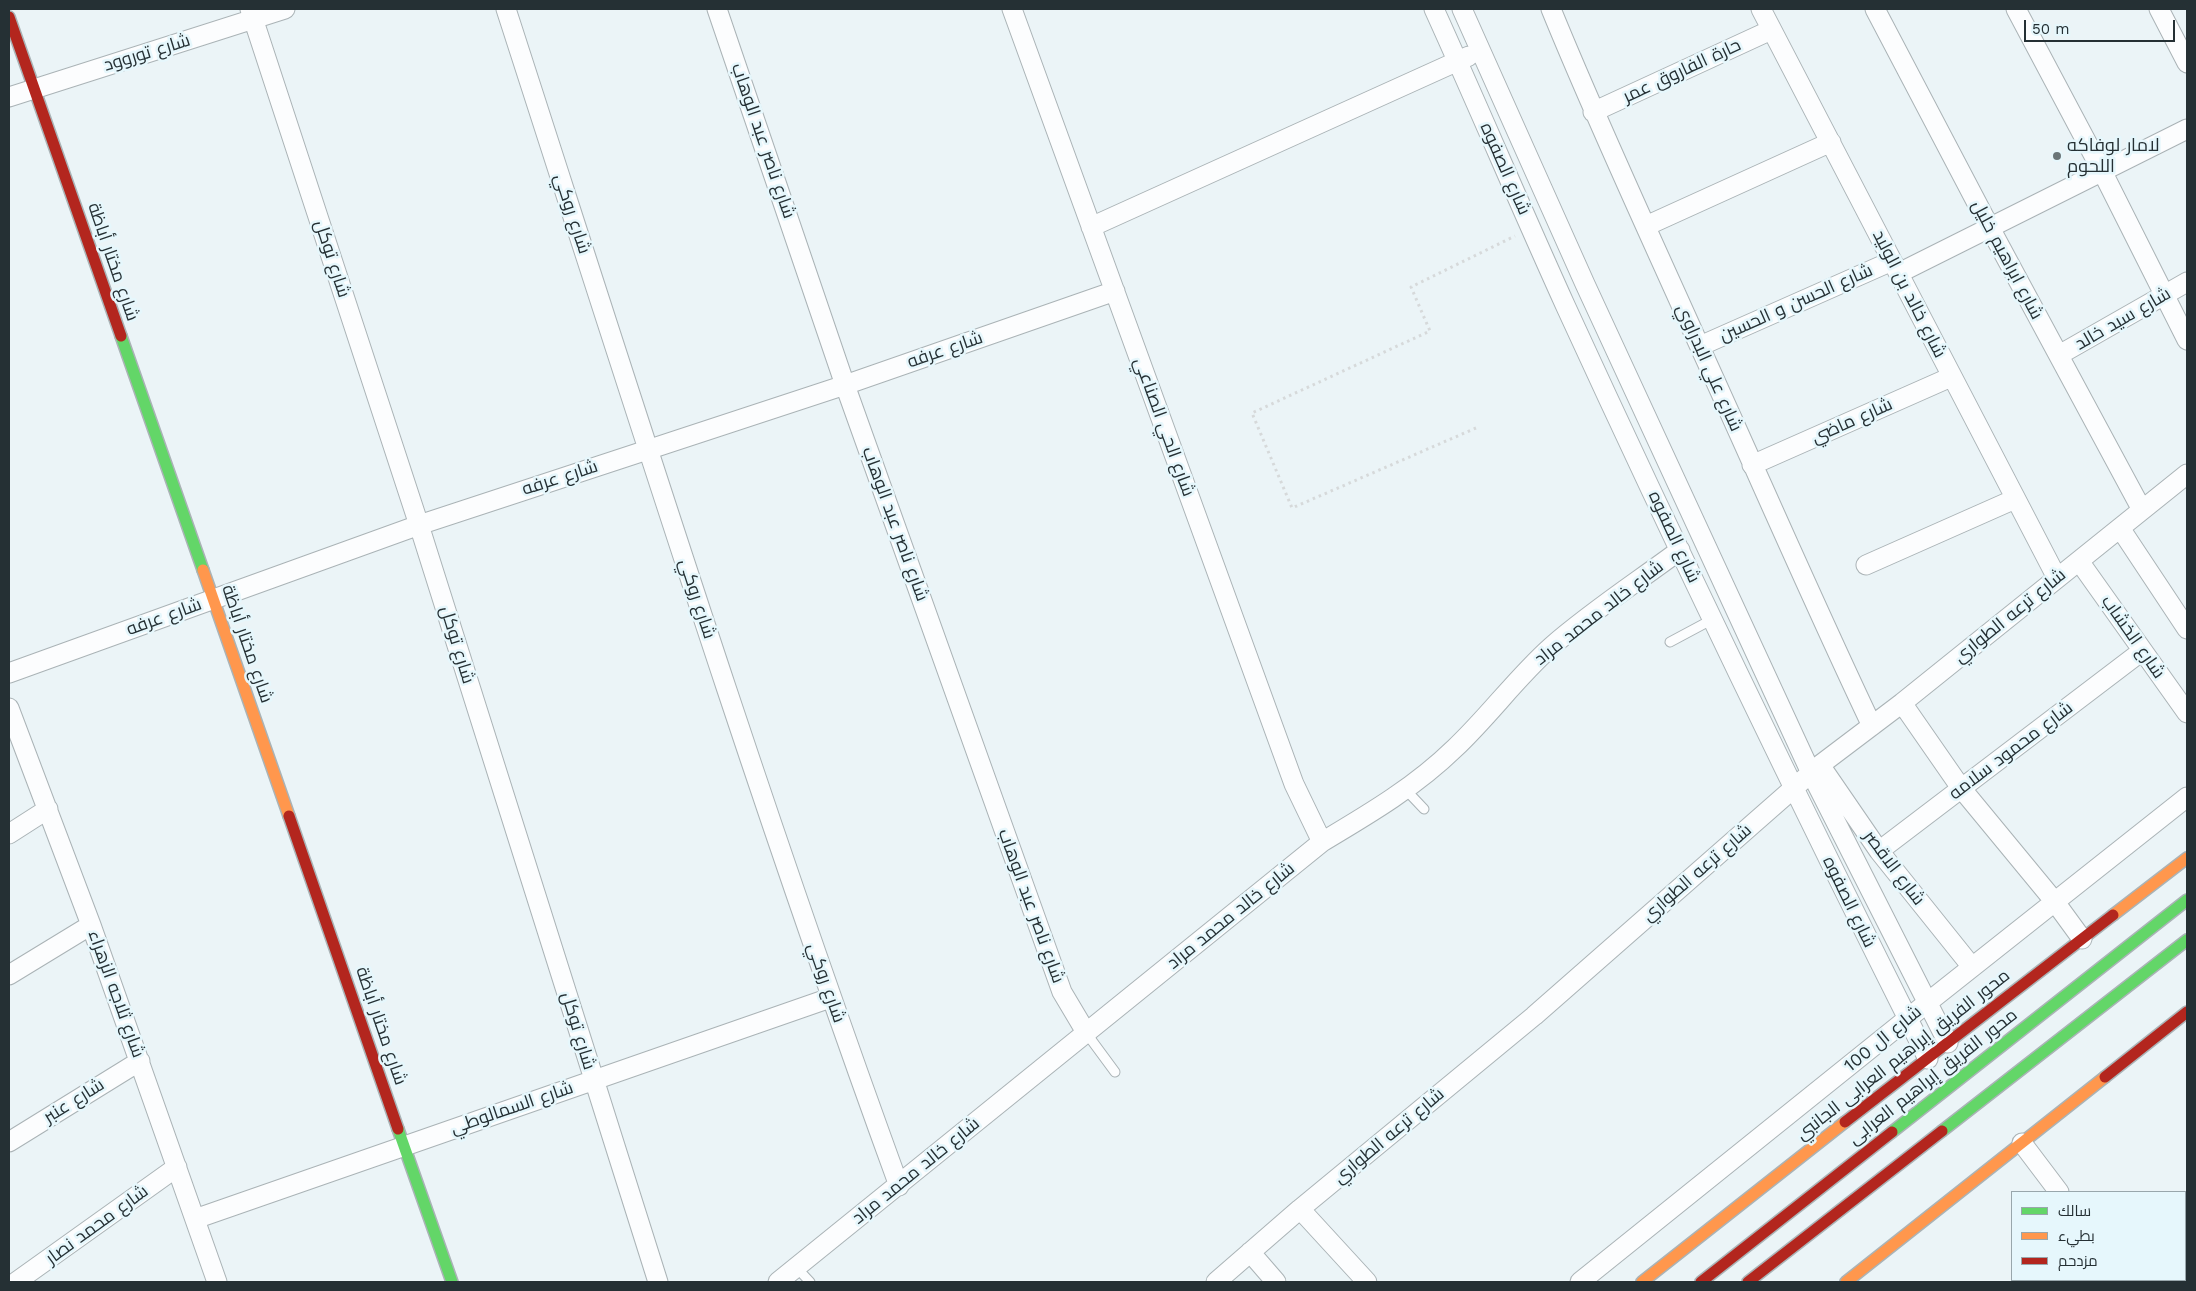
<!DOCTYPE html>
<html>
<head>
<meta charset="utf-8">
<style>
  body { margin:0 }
  #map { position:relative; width:2196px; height:1291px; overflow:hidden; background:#ebf4f7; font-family:"Work Sans",Cairo,sans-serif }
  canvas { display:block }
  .frame { position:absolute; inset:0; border:10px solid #253034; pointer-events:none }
  .legend { position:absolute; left:2011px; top:1191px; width:175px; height:90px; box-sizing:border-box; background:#e6f7fc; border:1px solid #99a7ac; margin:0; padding:6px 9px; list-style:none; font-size:15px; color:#253034 }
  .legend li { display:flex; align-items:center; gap:10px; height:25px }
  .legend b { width:25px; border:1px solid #99a7ac }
  .scale { position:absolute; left:2024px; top:20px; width:151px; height:22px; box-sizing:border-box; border:2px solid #253034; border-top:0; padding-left:6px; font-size:15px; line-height:18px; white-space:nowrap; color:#253034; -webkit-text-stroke:4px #e6f7fc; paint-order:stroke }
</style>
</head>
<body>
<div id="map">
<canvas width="2196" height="1291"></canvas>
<div class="frame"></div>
<ul class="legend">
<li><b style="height:6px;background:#63d668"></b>سالك</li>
<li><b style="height:6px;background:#ff974d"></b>بطيء</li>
<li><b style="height:6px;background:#b3261e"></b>مزدحم</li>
</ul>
<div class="scale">50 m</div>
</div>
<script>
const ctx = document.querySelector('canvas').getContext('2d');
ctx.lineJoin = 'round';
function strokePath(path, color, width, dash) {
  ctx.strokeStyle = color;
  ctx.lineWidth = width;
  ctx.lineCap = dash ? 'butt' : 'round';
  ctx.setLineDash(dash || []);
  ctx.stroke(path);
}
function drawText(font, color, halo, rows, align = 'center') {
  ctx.font = font + ' "Work Sans",Cairo,sans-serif';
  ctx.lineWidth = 5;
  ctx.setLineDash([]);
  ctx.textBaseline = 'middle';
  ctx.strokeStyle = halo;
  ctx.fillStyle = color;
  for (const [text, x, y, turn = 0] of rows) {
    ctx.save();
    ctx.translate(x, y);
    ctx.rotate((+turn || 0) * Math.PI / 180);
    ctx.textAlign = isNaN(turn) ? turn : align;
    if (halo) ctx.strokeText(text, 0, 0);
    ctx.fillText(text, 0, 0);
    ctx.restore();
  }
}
const lane = new Path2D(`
  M1670,642L1713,619
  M1406,790L1424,809
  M1087,1034L1115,1072
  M796,1267L810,1282`);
const street = new Path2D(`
  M250,9L419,525L658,1282
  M506,9C633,402 757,797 899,1186
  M717,9L845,385L1062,992L1087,1034
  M1012,9L1294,784L1322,842
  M1434,9C1479,108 1521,208 1566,307C1682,560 1803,810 1928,1059
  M1462,9L1585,284L1811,773L1948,1043
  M1551,9C1597,122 1649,233 1699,345C1757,472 1812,600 1872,726
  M1761,9L2057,578
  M1875,9L1990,228L2142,510
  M2016,9L2102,171L2187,340
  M2159,9L2187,63
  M9,97L285,9
  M1593,112L1771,30
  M1646,226L1831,142
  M1091,227L1469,56
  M1899,273L2187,129
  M1700,346L1892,261
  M2059,355L2187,282
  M1752,465L1951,377
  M2120,528L2187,629
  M2079,561L2187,713
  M1866,565L2015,499
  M9,673L419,525L845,385L1115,291
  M1902,703L1961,788L2055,902L2082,939
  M9,708L91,925L217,1282
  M1820,765L1879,851L1972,967
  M9,834L48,809
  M1879,851L2142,651
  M9,975L91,925
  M9,1142L140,1061
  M2022,1143L2059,1192
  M1300,1209L1367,1282
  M195,1219L830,998
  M1250,1252L1276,1282
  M2126,1280L2128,1282
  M16,1282L177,1167
  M778,1282L1322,842C1369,814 1415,787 1455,748C1489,716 1517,677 1552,646C1592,611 1637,582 1680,550
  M1216,1282L1300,1209L1534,1016L1820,765L1902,703L2187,474
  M1580,1282L1927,1003L2187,797
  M2181,1282L2184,1280`);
const fast = new Path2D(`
  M121,336L203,570
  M398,1129L452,1282
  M1942,1131L2187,940
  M1892,1132L2187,900`);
const slow = new Path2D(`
  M203,570L289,816
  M2113,915L2187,858
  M1642,1282L1845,1122
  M1846,1282L2105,1077`);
const jam = new Path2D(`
  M9,17L121,336
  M289,816L398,1129
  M2105,1077L2187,1012
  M1845,1122L2113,915
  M1701,1282L1892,1132
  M1748,1282L1942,1131`);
strokePath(lane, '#aab3b6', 11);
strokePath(street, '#aab3b6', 21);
strokePath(fast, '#aab3b6', 14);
strokePath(slow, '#aab3b6', 14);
strokePath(jam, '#aab3b6', 14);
strokePath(new Path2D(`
  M1476,428L1292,508L1252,413L1430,331L1411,287L1515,236`), '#d6d9da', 3, [2.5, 4]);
strokePath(lane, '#fcfdfe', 9);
strokePath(street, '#fcfdfe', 19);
strokePath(fast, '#63d668', 11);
strokePath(slow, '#ff974d', 11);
strokePath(jam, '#b3261e', 11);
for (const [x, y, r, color] of [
  [2057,156,5,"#6a7578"]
]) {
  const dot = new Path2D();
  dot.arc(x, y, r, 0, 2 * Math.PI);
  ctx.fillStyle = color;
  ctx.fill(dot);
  strokePath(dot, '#e6f7fc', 2);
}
drawText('18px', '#253034', '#e6f7fc', [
  ["شارع توروود",147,53,-17],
  ["حارة الفاروق عمر",1682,71,-25],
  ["شارع ناصر عبد الوهاب",763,141,71],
  ["شارع الصفوه",1505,169,66],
  ["شارع روكي",572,214,72],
  ["شارع توكل",332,259,72],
  ["شارع ابراهيم خليل",2007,260,62],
  ["شارع مختار أباظة",113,262,71],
  ["شارع خالد بن الوليد",1909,294,63],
  ["شارع الحسن و الحسين",1796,303,-24],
  ["شارع سيد خالد",2123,319,-30],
  ["شارع عرفه",945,350,-19],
  ["شارع علي البدراوي",1709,368,66],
  ["شارع ماضي",1852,421,-24],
  ["شارع الحي الصناعي",1164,427,70],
  ["شارع عرفه",560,478,-18],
  ["شارع ناصر عبد الوهاب",895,524,70],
  ["شارع الصفوه",1674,537,65],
  ["شارع روكي",697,599,72],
  ["شارع خالد محمد مراد",1599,613,-38],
  ["شارع ترعه الطواري",2010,616,-39],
  ["شارع عرفه",164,617,-20],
  ["شارع الخشاب",2133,637,55],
  ["شارع مختار أباظة",247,644,71],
  ["شارع توكل",457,645,73],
  ["شارع محمود سلامه",2011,751,-37],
  ["شارع الاقصر",1894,868,53],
  ["شارع ترعه الطواري",1697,873,-41],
  ["شارع الصفوه",1849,902,64],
  ["شارع ناصر عبد الوهاب",1031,906,70],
  ["شارع خالد محمد مراد",1231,916,-39],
  ["شارع روكي",826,983,71],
  ["شارع ثلاجه الزهراء",116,994,70],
  ["شارع مختار أباظة",381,1026,71],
  ["شارع توكل",578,1031,73],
  ["شارع ال 100",1883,1039,-39],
  ["محور الفريق إبراهيم العرابى الجانبي",1903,1055,-38],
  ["محور الفريق إبراهيم العرابى",1933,1077,-38],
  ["شارع عنبر",74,1101,-32],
  ["شارع السمالوطي",512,1108,-19],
  ["شارع ترعه الطواري",1389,1136,-40],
  ["شارع خالد محمد مراد",916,1171,-39],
  ["شارع محمد نصار",97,1225,-36]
]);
drawText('18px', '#253034', '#e6f7fc', [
  ["لامار لوفاكه",2067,146],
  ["اللحوم",2067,167]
], 'left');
</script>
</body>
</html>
